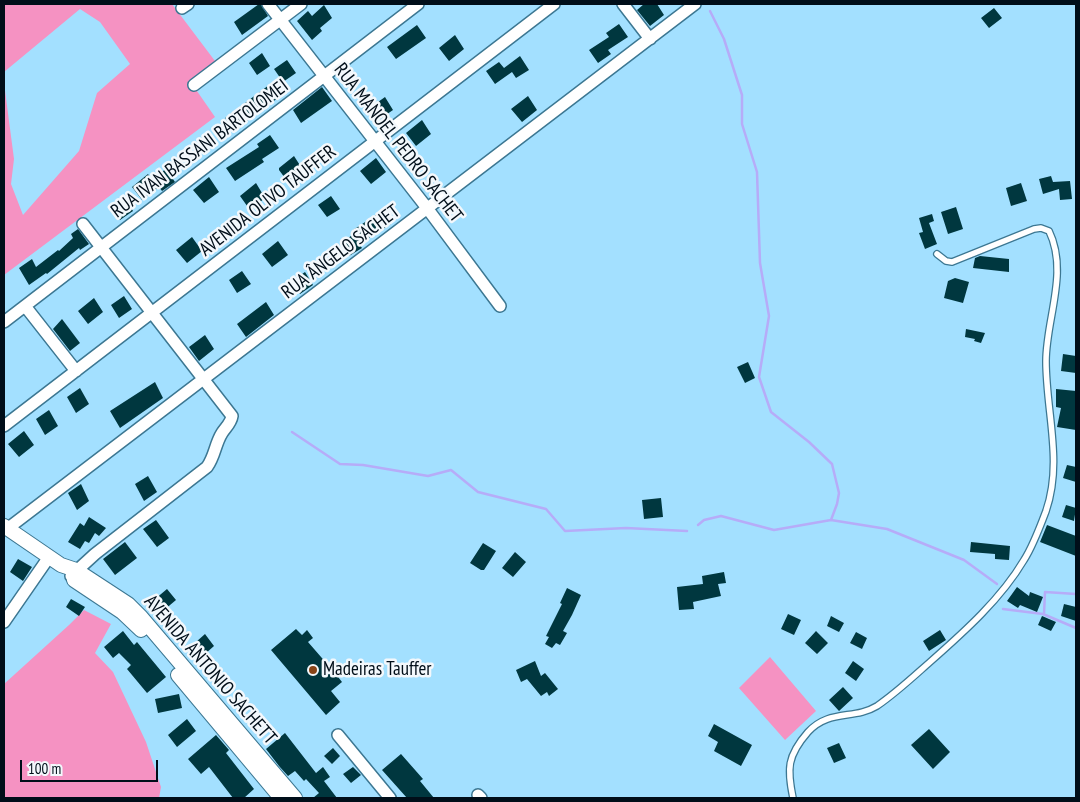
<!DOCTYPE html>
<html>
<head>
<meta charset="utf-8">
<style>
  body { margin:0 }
  #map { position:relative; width:1080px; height:802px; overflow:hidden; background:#a3e0ff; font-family:"PT Sans Narrow",sans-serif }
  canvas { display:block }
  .frame { position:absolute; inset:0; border:5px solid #000e19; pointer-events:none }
  .scale { position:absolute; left:20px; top:760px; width:138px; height:22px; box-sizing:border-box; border:2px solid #000e19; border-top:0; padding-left:6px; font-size:15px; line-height:18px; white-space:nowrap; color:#000e19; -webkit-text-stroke:4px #f3f8fc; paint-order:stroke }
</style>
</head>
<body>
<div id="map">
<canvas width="1080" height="802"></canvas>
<div class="frame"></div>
<div class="scale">100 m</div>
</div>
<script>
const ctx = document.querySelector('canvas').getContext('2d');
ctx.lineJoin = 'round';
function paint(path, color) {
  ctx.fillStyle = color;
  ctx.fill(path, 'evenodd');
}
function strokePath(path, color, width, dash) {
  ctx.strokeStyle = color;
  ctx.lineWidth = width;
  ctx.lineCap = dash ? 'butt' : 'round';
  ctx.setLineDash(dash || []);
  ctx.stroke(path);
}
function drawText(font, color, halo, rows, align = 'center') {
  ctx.font = font + ' "PT Sans Narrow",sans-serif';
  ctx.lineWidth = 5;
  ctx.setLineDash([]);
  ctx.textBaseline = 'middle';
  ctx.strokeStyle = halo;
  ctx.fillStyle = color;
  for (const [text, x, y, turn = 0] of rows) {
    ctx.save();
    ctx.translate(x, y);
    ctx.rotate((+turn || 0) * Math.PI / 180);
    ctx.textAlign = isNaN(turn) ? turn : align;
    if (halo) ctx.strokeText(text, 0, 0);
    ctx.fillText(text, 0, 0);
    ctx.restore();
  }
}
paint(new Path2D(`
  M4,4H172L215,61L190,81L215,117L4,275V83L14,159L11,184L23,215L79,151L97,93L130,64L100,22L80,9L4,72Z
  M84,610L111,624L95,653L113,672L146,742L161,787L159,798H4V684L69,625Z
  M770,657L816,711L785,740L739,688Z`), '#f592c2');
strokePath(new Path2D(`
  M710,11L724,39L742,95V124L757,172L760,263L769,316L759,377L771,412L809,442L832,464L839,493L837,504L831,520
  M292,432L340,464L363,465L428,476L451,470L478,492L546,509L565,531L626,528L687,531
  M698,525L704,520L721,516L774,530L831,520L887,529L964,560L997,584
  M1003,609L1043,614L1076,628
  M1044,614L1045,592L1076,594`), '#b6acf8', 2.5);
paint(new Path2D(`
  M259,4H261L268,16L242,35L234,22Z
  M644,4H657L664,15L650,26L637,10Z
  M324,5L332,18L320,28L322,31L312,40L297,21L308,11L312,16Z
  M994,8L1002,18L989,28L981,18Z
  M619,24L628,37L608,50L611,54L598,63L589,50L609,37L606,33Z
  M417,25L426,38L396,59L387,47Z
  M455,35L464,49L449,61L439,48Z
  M262,53L270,66L257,75L249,63Z
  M520,56L529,70L516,78L512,72L495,84L486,71L499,62L504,68Z
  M287,60L296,73L283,82L274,69Z
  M277,79L286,92L233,131L225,118Z
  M322,87L332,101L301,123L293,110Z
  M528,96L537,110L522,122L511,109Z
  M385,97L393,110L380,119L371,107Z
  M422,120L431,134L416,146L406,133Z
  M270,135L279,148L262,159L264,162L235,181L226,168L259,147L257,144Z
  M294,156L303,170L288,182L279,170V168Z
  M376,158L386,172L371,184L360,171Z
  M166,169L175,182L162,191L159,187L142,200L132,187L148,174L151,179Z
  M1051,176L1053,182L1070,181L1072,199L1060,200L1059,189L1043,194L1039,179Z
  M209,177L219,192L204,203L193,190Z
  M256,183L265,198L250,210L240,196Z
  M1021,183L1027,201L1011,206L1006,188Z
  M331,196L340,209L327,217L318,205Z
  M125,198L133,211L120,220L112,207Z
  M956,207L963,229L948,234L941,212Z
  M382,211L391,224L359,244L362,248L349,256L340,244L355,233L353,230Z
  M932,214L934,221L929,223L937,244L925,249L919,233L923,232L919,218Z
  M78,229L89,244L80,250L79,248L47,274L46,273L29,285L19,268L32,259L36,267L58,250L59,251L73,238L71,234Z
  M192,237L202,251L187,263L176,250Z
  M278,241L288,255L272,267L262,254Z
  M980,256L1009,259V272L973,268L975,258Z
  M242,271L251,284L237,293L229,280Z
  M305,272L313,285L300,294L292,281Z
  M955,278L969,282L963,303L944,298L948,281Z
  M124,296L132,309L119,318L111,305Z
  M94,298L103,312L88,324L78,311Z
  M266,302L274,315L246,337L237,324Z
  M62,319L80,343L70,351L53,329Z
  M966,329L985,333L981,343L974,341L975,339L965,337Z
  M205,335L214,349L199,361L189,347Z
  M1063,354L1076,356V373L1061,371Z
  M748,362L755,378L745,383L737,367Z
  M155,382L163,398L120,428L110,411Z
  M80,388L89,404L76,413L67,397Z
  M1056,389L1076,391V430L1057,427L1061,408L1056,407Z
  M49,410L58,426L45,435L36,419Z
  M24,431L34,445L19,457L8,444Z
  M1067,465L1076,467V482L1063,478Z
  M148,476L157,492L144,501L135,484Z
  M81,484L89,501L77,510L68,493Z
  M661,498L663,517L644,519L642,500Z
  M1066,505L1076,508L1074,521L1062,517Z
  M89,517L106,528L99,536L95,533L89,543L85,541L80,549L68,542L80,523L84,526Z
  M156,520L169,538L157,547L143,529Z
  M1047,525L1076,536V556L1040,542Z
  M125,542L137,558L115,575L103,559Z
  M971,542L1010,546L1009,560L995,559V554L970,552Z
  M483,543L496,551L484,570H481L470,563Z
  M515,552L526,562L513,577L502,568Z
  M18,559L32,567L23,581L10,572Z
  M724,572L726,583L718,584L721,596L693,602L694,609L679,610L677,587L703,584L702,576Z
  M1017,587L1029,596L1030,592L1043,597L1037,612L1020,605L1018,608L1007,601Z
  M567,588L581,595L572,615L563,631L567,633L560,645L556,643L552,648L545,644L549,637L546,636L562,604L560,603Z
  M167,589L176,600L157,616L148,605Z
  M71,599L85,607L79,616L66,607Z
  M1064,604L1076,607V621L1061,616Z
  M788,614L801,620L794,635L781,629Z
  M831,616L844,623L839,632L827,626Z
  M1042,616L1056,622L1051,631L1038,625Z
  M296,629L302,635L307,630L313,638L308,642L328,665L334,660L341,668L335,673L342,682L331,691L340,702L326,715L271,650Z
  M940,630L946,640L929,651L923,641Z
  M123,631L134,645L137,642L166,677L147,693L127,669L131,665L119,653L113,658L104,647Z
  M816,631L828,643L817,654L805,643Z
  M856,632L867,638L862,649L850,643Z
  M205,634L214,646L196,662L187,650Z
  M535,661L541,676L545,673L558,689L549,696L547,692L541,696L527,679L521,682L516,670Z
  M853,661L864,669L856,681L845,673Z
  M843,687L853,698L839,711L829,700Z
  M179,694L182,708L158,713L155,699Z
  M187,719L196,731L177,747L168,735Z
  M714,724L752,745L741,766L714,751L718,742L708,736Z
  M929,729L950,752L933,769L911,745Z
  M285,733L316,773L323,767L330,777L324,781L337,798H313L319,793L306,779L304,781L295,771L288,776L279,766L266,749Z
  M216,735L229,750L226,753L254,789L244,798H233L209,767L201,774L188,759Z
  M839,743L846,758L834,763L827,748Z
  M333,748L340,756L332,764L324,756Z
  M401,754L423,779L420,781L434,798H407L382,770Z
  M353,767L361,775L351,783L343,774Z`), '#00373f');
const service = new Path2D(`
  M793,798C787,769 787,756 808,732C829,709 854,720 877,706C896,693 913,677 930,662C964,632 1001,599 1024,560C1033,546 1040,527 1046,511C1063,462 1046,412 1046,361C1046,319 1069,272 1049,231L1041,228L1034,229L952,262L946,261L937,254`);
const minor = new Path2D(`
  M268,4L427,208L500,306
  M623,4L650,39
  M182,8L188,4
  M194,85L301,4
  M25,306L76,371
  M4,322L418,4
  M4,426L554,4
  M7,529L695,4
  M71,576L95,554L207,467C215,456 215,444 222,433C226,427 231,423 232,416L83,224
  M4,622L49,557
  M338,735L390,798
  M478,795L481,798`);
const tertiary = new Path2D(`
  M4,526L61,565L76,570L128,604L141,617L295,798
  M74,580L122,612L141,630
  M178,675L281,798`);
strokePath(service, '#3c7792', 8);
strokePath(minor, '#3c7792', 14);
strokePath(tertiary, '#3c7792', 16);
strokePath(service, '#fff', 5.5);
strokePath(minor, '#fff', 11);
strokePath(tertiary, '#fff', 14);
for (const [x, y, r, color] of [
  [313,670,5,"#884417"]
]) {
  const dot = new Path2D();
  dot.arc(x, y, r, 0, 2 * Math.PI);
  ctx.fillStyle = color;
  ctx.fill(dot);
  strokePath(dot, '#f3f8fc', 2);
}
drawText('19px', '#000e19', '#f3f8fc', [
  ["RUA MANOEL PEDRO SACHET",398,143,52],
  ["RUA IVAN BASSANI BARTOLOMEI",200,149,-37],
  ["AVENIDA OLIVO TAUFFER",268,201,-38],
  ["RUA ÂNGELO SACHET",341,252,-37],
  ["AVENIDA ANTONIO SACHETT",210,670,49]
]);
drawText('19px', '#000e19', '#f3f8fc', [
  ["Madeiras Tauffer",323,670]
], 'left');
</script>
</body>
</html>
